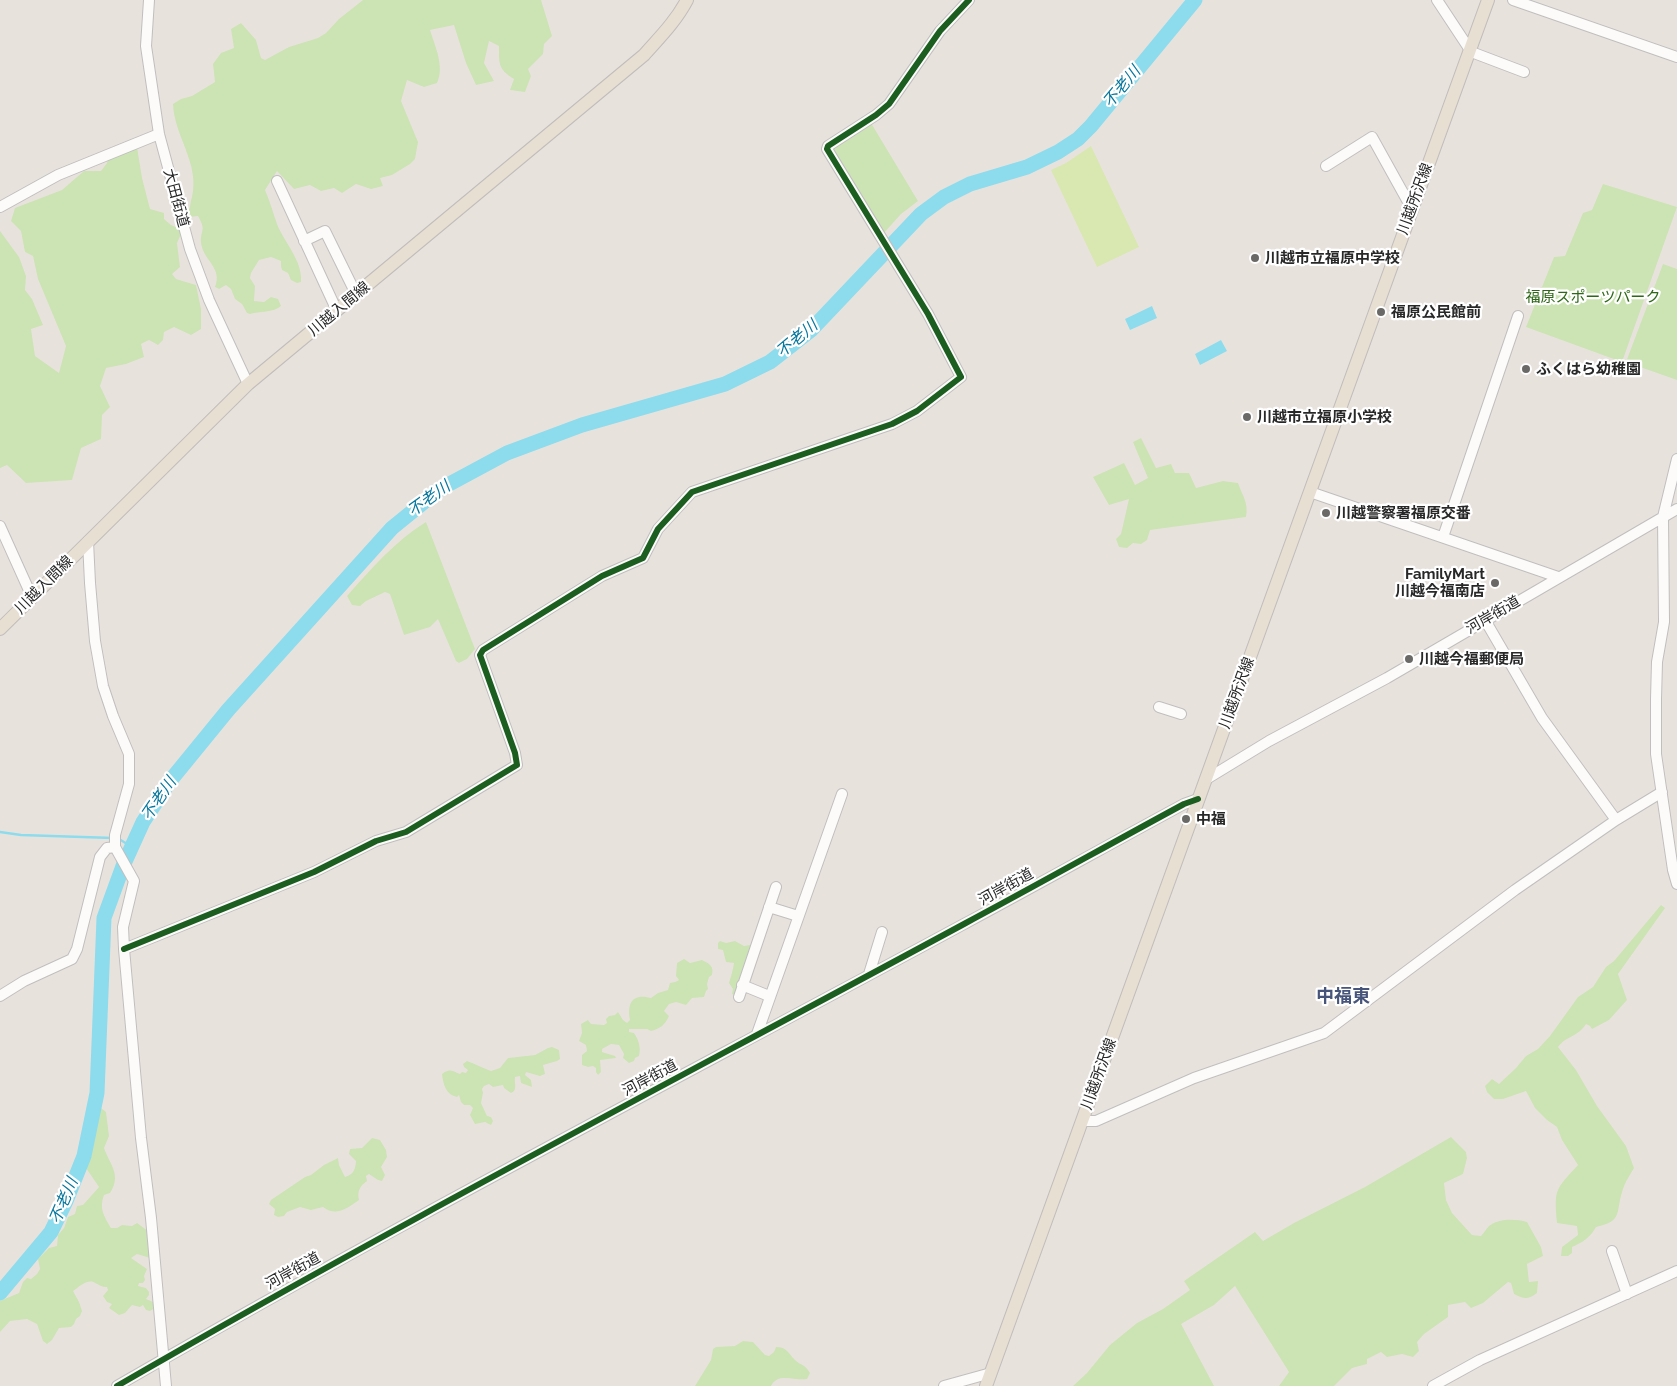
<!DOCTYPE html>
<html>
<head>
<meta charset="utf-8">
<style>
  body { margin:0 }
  canvas { display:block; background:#e8e2dd }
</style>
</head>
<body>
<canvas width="1677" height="1386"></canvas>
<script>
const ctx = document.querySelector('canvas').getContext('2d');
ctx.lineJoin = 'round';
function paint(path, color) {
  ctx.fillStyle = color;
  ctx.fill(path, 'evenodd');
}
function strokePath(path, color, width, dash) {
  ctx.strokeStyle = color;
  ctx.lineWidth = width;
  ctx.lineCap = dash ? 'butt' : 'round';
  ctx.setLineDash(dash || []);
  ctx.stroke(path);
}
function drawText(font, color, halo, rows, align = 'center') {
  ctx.font = font + ' Raleway,"Noto Sans JP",sans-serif';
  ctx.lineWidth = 4.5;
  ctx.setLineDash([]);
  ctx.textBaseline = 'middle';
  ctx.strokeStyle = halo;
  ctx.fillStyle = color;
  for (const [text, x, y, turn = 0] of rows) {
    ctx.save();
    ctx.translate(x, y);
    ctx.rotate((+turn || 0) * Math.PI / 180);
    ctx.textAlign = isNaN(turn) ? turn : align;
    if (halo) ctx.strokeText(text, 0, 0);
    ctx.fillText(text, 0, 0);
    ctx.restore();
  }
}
paint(new Path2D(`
  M363,0H541L552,36L544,44L543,54L528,69L531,76L525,92L510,90L514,79C498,69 499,64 499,46L489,41L484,63L494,81L476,85L466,63L454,25L430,30C435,46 445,67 437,83L424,87L407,80L401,101L418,142L415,159L410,164L392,175L380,178L383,186L371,189L356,184L342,193L334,188L321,191L310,185L294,189L277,171L265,190C270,201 273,213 277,224C284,242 303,261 301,282L297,283L291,280L288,273L282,270L281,266V261L271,257L259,260L251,273L250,278L255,286L254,301L264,302L271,297L278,299L281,306C273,313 260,311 250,314L247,313L242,304L235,299L231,289L226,285L219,289L215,287C223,268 203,260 201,243C200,229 207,232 198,216L190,217L188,212C191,206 190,203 192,197C200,163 174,136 173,104L181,99L192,96L215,82L213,64L221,53L234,48L231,29L241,23L256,40L261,58L265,60L289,47L318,38L326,33L339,19Z
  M871,123L918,201L901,214L883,234L832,151L833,147Z
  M137,147L142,178L150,209L164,213V219L171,225L178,228L181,234L177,243L180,267L172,274L176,279L196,285L201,309V329L191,335L174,327L164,332L163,340L158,345L149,340L141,344L144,357L126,364L106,368L100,386L110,407L102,415L101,439L81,448L72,480L26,483L7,465L0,468V231L19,257L26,276L25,290L32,299L43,325L31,329L35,356L59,373L66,346L38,279L33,256L25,252L21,231L11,221L15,208L62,190L84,171H101L107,163L108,156Z
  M1603,184L1677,207L1622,362L1526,327L1554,257L1565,256L1583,213L1592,210Z
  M1663,264L1677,269V380L1626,362Z
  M1141,438L1156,468L1171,464L1175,473H1189L1196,488L1223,481L1238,483C1242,495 1249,503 1246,517L1150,530L1147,540L1141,544L1133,543L1127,548L1119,547L1116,539L1121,534L1129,499L1109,505L1093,477L1124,463L1135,485L1148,478L1133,442Z
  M426,522L475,649L467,659L459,663L456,661L438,619L430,627L404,635L390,594L385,592L366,601L360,606L352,605L347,596C371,569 395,541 426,522Z
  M1661,905L1665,908L1618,974L1627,1000L1609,1020L1592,1029L1590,1026L1586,1024C1577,1038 1567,1035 1558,1047L1576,1070L1597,1106L1626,1146L1634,1168C1630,1175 1625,1182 1623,1189C1615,1212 1624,1221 1596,1227C1590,1238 1583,1242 1572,1247V1253L1568,1256H1561L1562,1247L1578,1235L1577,1226L1557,1223C1554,1189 1555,1190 1578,1165L1562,1140L1557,1127L1547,1120L1535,1108L1526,1091L1503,1099H1494L1487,1092L1485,1086L1492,1079L1499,1084L1516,1068L1526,1056L1538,1049L1550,1036L1578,997L1593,987L1606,967L1614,961Z
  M720,941L726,943L735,941L744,946L750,945L754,947L737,996L732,994L733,989L729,983C731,976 733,970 734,963L726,962L723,950L718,949V943Z
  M684,959L690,963L702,960C710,964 714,966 712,975L709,977L707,984L708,989L706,991L704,997L692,998L686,1005L676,1002L669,1004L664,1011L669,1016C664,1026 661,1028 651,1031L647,1029H629V1032L634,1033C639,1040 641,1048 639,1056L635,1058L634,1061L629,1063L623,1058L624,1054L619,1045L611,1044L602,1049V1052L615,1056L616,1058L600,1060L601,1072L598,1075L596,1072V1068L593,1066L588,1067L582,1065V1055L587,1051L586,1045L579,1041L582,1033L581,1024L588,1020L591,1024L604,1025L607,1023L606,1019L609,1016L615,1015L618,1012L623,1020L627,1023L630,1020C627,1003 632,993 651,998L658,993L668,990L670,983L675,982L679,980L676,976L677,963Z
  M552,1047L559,1050L560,1059L557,1061L543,1065L545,1074L540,1076L526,1072L525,1075L531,1080L532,1087L521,1083L520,1076L515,1077C514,1084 518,1090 511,1093L504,1088L503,1085L493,1087L489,1084L484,1086L482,1089L483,1093L481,1103L487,1116L491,1117L493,1121L491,1125L485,1122L475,1124L470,1115L473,1108L470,1105H464L461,1102L459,1095L457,1097C446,1095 443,1084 442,1074C450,1068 452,1071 460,1074L462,1072L466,1073L468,1070L464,1067L463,1064L467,1061C476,1064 482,1068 491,1071L500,1068L508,1058L535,1055L548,1048Z
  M101,1108L106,1112L109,1136L104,1148C110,1165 122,1175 110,1193L104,1195C99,1209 104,1216 111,1228H117L122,1225L132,1226L137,1223L148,1231V1244L151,1249L150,1258L137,1254L131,1258L147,1269L144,1276L145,1280L143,1283H139L138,1286L146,1288L149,1292V1295L146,1299L153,1302L155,1308L150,1311L146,1310L143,1305L140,1307L132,1305L125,1313L119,1315L109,1308L112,1304L107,1302L103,1296L108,1290L107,1287C101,1287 100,1285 95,1283C88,1278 79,1287 73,1291L79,1302L82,1311L80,1316L76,1319L74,1324L71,1327L59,1328L52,1340L47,1344L43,1341L37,1324L27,1319L10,1321L0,1332V1301L19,1293L23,1282L27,1278L31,1279L37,1274L40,1269L38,1259L49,1248L57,1246L58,1235L64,1228L68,1217L75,1214L77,1206L83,1205L99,1187L86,1168L88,1160L91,1156L89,1149L82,1143L83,1138L91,1133L92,1128L88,1123L90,1116L95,1115Z
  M1451,1137L1466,1152L1467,1158L1463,1174L1444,1183L1446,1200L1452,1213L1472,1235L1481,1236C1484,1233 1486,1229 1489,1226C1499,1218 1516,1219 1527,1222L1541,1247L1543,1256L1527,1264L1529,1282L1538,1281L1537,1293C1528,1300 1524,1299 1514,1294L1511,1283L1508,1282L1483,1303L1471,1308L1465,1302L1448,1305V1317L1424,1334L1417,1342L1419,1351L1413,1357L1402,1354L1387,1357L1381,1352L1367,1359V1364L1352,1368L1334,1386H1279L1289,1372L1235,1286L1214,1305L1181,1324L1214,1386H1073L1087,1373L1110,1345L1137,1323L1163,1309L1190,1290L1184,1281L1255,1232L1263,1241L1294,1223L1365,1187Z
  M372,1138L380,1140L386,1150L387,1157L381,1167L385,1175L382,1181L378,1180L369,1174L366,1176L367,1181C360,1186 357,1191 359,1200C348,1208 336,1217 323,1207L311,1210L300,1207L287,1212L284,1216L278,1217L274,1215L275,1209L269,1204L271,1200L305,1177L311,1175L324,1165L338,1158L339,1165L345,1177C354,1174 355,1170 356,1161L349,1154L350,1149L362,1148Z
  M743,1341L753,1342L765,1355L769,1356L774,1352L776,1347C787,1347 788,1353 795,1360C801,1366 804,1363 810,1373L807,1379C794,1381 778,1372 771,1386H695L711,1360L713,1349L716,1347L735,1346Z`), '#cce4b4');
paint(new Path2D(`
  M1091,146L1139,247L1097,267L1051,170L1066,163Z`), '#d9e8b1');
paint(new Path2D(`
  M1152,306L1157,318L1130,330L1125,319Z
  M1221,340L1227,351L1200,365L1195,354Z`), '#8ddced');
strokePath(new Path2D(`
  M0,832L21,835L113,838
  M119,839L132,847`), '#8ddced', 2.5);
strokePath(new Path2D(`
  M0,1293L51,1232L66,1201L84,1156L97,1093L104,918L123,866L143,822L170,781L228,710L392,528L440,489L507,453L582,425L725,384L770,362L811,330L921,214L944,197L970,184L1027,167L1058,152L1078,139L1091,126L1195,0`), '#8ddced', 15);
const minor = new Path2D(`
  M149,0L146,46L159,134L190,249L209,300L248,384
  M1437,0L1470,50L1474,53L1524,72
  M1513,0L1677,57
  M1326,166L1372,137L1407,200L1414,204
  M277,181L337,311
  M0,207L58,175L159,134
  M304,241L325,231L356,294
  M1677,459L1663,517L1664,622L1657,662L1656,699V754L1673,870L1677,884
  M1310,492L1558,577
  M0,526L32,597
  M1443,537L1518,316
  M88,541L90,583L95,641L103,686L113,716L129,754V784L115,835V847L134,881L123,927L124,949L141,1138L151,1218L166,1386
  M1485,620L1542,718L1616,820
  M1159,707L1181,714
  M1205,780L1269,741L1387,678L1677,509
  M769,907L798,916
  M124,949L314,872L376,841L406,832L517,765L515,753L480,655L483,650L602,576L643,558L658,529L692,492L892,424L917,411L961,377L928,314L827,149L828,146L876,115L889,104L940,31L969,0
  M869,974L882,932
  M742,985L769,996
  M0,996L24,981L72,959L77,949L100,857L107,848L115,847
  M739,997L776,887
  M757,1034L842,794
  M1082,1121H1096L1194,1078L1324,1033L1515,890L1616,820L1662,792
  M1612,1251L1627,1294
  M117,1386C395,1225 681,1077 964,924C1037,885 1110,844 1184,804L1198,799
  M944,1386L991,1373
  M1433,1386L1480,1360L1677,1271`);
const major = new Path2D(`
  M0,629L248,384L644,55C660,37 676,21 687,0
  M986,1386L1488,0`);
strokePath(minor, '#c0bfbf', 12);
strokePath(major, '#c0bdbc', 14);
strokePath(minor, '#fcfbfa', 10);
strokePath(major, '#e7dfd1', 12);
strokePath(new Path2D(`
  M124,949L314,872L376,841L406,832L517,765L515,753L480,655L483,650L602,576L643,558L658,529L692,492L892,424L917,411L961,377L928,314L827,149L828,146L876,115L889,104L940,31L969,0
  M117,1386C395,1225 681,1077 964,924C1037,885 1110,844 1184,804L1198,799`), '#1b5e20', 6);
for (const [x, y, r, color] of [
  [1255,258,5,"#6b6967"],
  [1381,312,5,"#6b6967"],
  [1526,369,5,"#6b6967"],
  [1247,417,5,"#6b6967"],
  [1326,513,5,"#6b6967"],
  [1495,583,5,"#6b6967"],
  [1409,659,5,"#6b6967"],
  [1186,819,5,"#6b6967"]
]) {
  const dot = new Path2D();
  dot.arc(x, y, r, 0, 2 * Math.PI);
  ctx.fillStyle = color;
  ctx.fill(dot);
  strokePath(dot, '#fff', 2);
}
drawText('15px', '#282828', '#fff', [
  ["大田街道",176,198,75],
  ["川越所沢線",1415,199,-70],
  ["川越入間線",339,309,-40],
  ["川越入間線",44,585,-45],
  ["河岸街道",1493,615,-30],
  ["川越所沢線",1237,693,-70],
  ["河岸街道",1006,887,-29],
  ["川越所沢線",1099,1074,-70],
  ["河岸街道",650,1078,-28],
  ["河岸街道",293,1271,-29]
]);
drawText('bold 15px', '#282828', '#fff', [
  ["川越市立福原中学校",1265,258],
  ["福原公民館前",1391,312],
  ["ふくはら幼稚園",1536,369],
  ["川越市立福原小学校",1257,417],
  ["川越警察署福原交番",1336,513],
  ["FamilyMart",1485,574,"right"],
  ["川越今福南店",1485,591,"right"],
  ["川越今福郵便局",1419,659],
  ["中福",1196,819]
], 'left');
drawText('15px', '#2e6816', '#fff', [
  ["福原スポーツパーク",1593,297]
]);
drawText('italic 16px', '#07779e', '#fff', [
  ["不老川",1122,87,-50],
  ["不老川",797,339,-40],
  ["不老川",429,499,-36],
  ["不老川",159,799,-56],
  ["不老川",64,1201,-67]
]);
drawText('bold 18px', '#47557b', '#fff', [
  ["中福東",1343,997]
]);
</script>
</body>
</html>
